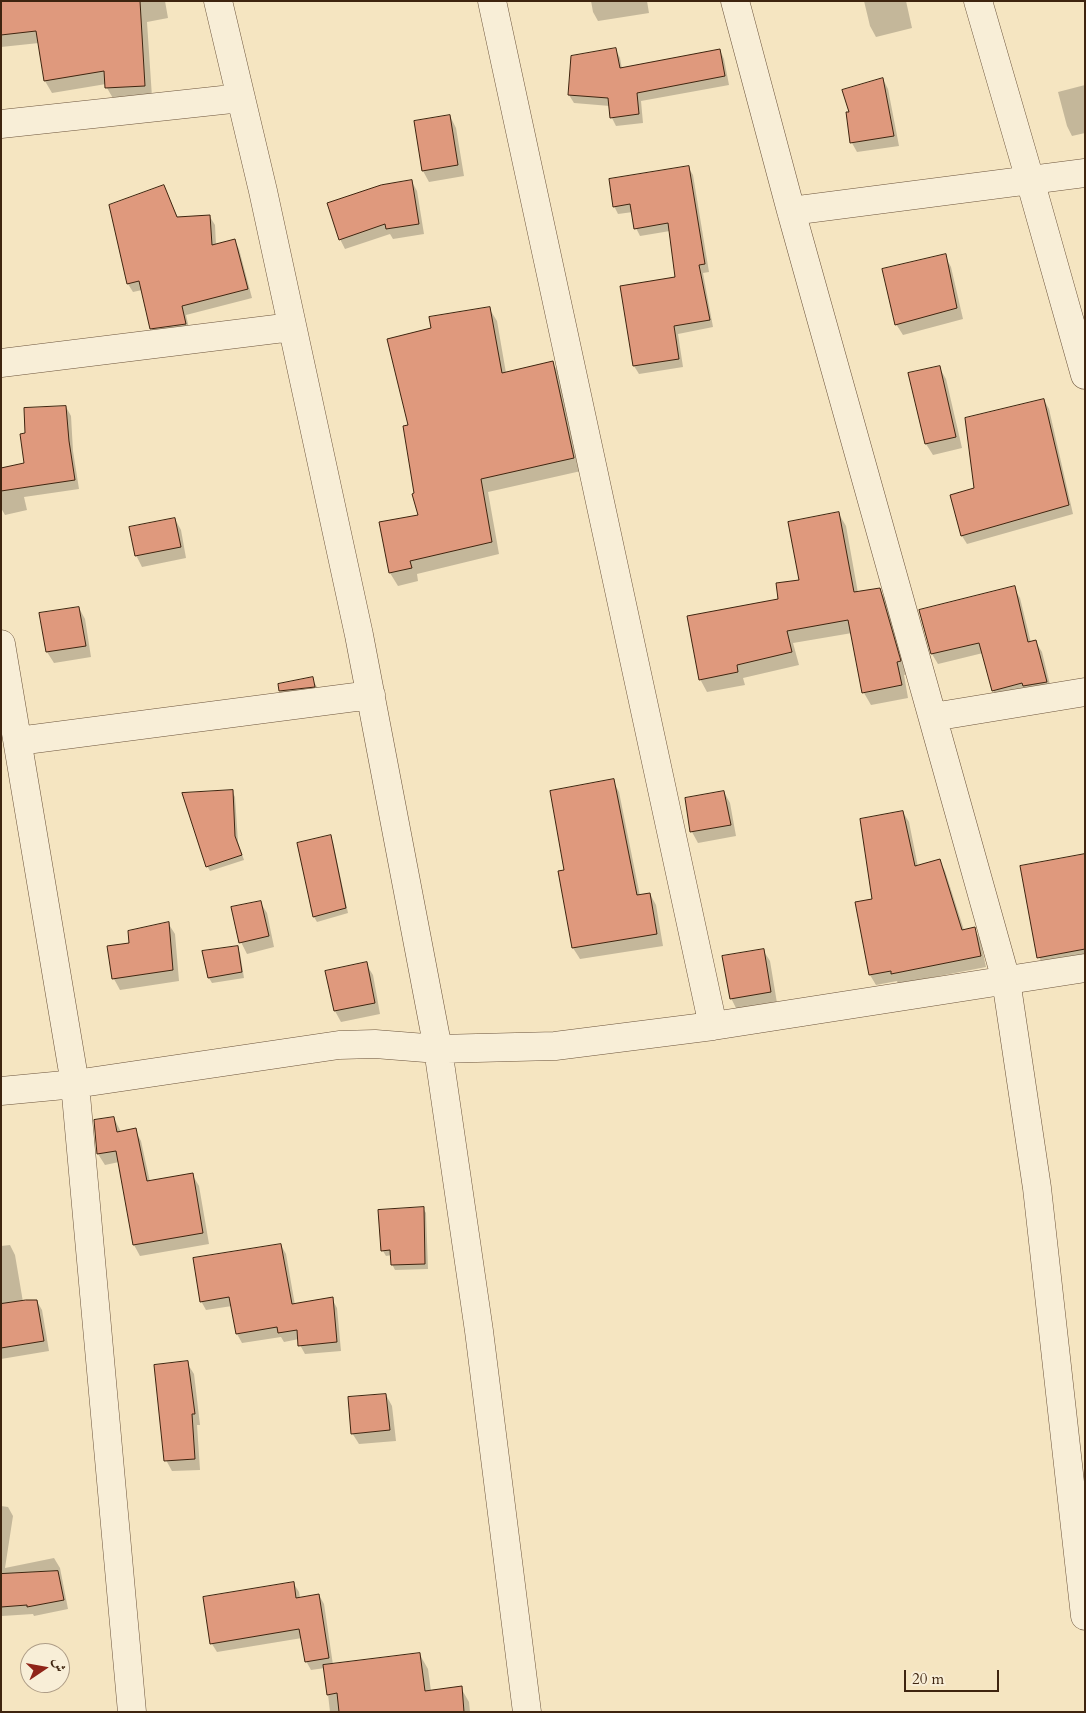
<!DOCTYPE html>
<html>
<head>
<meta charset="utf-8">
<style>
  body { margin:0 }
  #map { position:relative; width:1086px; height:1713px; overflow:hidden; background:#f5e5c1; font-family:Cardo,Amiri,serif }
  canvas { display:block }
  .frame { position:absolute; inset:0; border:2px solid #3e240f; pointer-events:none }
  .north { position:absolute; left:20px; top:1643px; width:50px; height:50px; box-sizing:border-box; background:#f8eed7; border:1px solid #ae9d87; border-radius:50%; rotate:78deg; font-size:14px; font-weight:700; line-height:20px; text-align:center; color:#3e240f }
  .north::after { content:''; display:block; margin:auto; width:18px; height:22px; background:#8f2418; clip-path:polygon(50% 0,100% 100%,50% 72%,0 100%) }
  .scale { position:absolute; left:904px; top:1670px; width:95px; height:22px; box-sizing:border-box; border:2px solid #3e240f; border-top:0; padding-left:6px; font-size:15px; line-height:18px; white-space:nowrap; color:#3e240f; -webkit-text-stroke:4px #f8eed7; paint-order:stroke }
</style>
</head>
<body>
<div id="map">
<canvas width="1086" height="1713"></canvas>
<div class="frame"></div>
<div class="north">ش</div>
<div class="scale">20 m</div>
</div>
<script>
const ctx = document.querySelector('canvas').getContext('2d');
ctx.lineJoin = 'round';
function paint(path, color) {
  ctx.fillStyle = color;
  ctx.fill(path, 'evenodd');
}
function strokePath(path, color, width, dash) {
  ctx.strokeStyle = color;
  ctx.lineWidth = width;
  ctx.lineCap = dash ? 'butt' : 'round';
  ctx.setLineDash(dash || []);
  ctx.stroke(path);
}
paint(new Path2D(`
  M35,1H165L168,18L147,22L152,97L114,100L107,88L106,84L52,93L45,81L39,43L1,47V5Z
  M591,1H647L649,13L598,21L593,12Z
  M864,1H906L912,28L876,37L870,26Z
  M616,50L620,58L622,69L720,50L724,59L729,85L641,101L643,123L616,126L612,118L610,106L574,103L569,95Z
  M883,79L888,89L899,146L857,152L852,143Z
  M1085,85V133L1072,136L1067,126L1058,92Z
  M450,116L456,128L464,176L429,182L423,171Z
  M688,167L693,175L709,272L703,273L713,327L678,334L683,367L639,374L634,366L621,287L676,278L670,231L640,236L636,228L633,212L618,214L614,206Z
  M412,182L417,191L424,234L393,239L390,234L345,249L340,239Z
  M164,186L178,218L210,217L215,225L216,245L234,240L239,249L252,298L186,315L190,333L156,337L151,328L142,290L133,292L128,284Z
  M945,256L951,267L963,319L903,335L896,324Z
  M489,308L497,321L506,373L552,362L560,375L581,471L488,492L499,554L417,574L418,581L398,586L390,573L380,523L419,516L415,494L409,426L433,329Z
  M939,367L946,379L962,448L933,455L926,444L910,374Z
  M1044,400L1049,409L1073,514L967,544L962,536L951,495L975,489Z
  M66,407L71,416L73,451L79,489L24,497L27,510L5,515L1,508V470L26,464L27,434Z
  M839,514L846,526L858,593L879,589L887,602L907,674L904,675L908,698L871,705L864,693L852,633L793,643L799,665L743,678L745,685L707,692L700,679L779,600L801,581Z
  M175,519L181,530L186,558L142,567L136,555Z
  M1014,588L1020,598L1031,643L1035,641L1042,652L1052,693L999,701L993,690L983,653L938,664L932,654Z
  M79,608L85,619L91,657L54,663L47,652L41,614Z
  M312,679L319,690L287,702L280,691Z
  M613,781L619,792L640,896L650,894L656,905L663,946L580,959L573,948L566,871Z
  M232,791L235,797L238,842L244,860L210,871L207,866Z
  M724,792L730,803L736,836L698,843L692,832Z
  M903,812L909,822L918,867L939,860L945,871L964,930L974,928L980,939L986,967L898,984L897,981L876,985L870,975L873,900Z
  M330,836L333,842L348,913L317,922L314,917L298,844Z
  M1085,856V967L1048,974L1039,957Z
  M260,902L267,913L274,947L247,954L241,942Z
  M168,923L175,934L179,981L120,990L114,979L108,947L130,944Z
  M237,948L240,953L244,978L212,983L209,978L204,952Z
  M763,950L770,961L777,1003L737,1010L731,998Z
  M366,964L373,975L380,1014L341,1022L335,1011Z
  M114,1118L121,1132L135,1130L141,1141L150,1182L192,1174L199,1186L209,1244L140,1256L134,1245L119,1162L105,1165L98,1154L95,1121Z
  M423,1208L426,1213L428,1269L395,1270L392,1264V1255L386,1256L383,1251Z
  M10,1245L15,1255L23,1302L36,1300L42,1310L49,1351L1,1359V1246Z
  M281,1245L286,1254L295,1305L332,1299L337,1308L341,1351L305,1354L300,1345L299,1339L284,1342L281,1337L242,1343L237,1334L232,1306L206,1310L201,1301Z
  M187,1363L194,1374L200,1425H197L200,1470L172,1471L166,1460Z
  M386,1395L392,1406L396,1441L359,1444L352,1433Z
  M1,1506L8,1507L13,1516L5,1568L54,1558L60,1568L68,1609L34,1616L33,1614L2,1616Z
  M294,1584L299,1592L300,1598L319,1595L324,1604L333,1665L420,1655L428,1669L431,1691L461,1688L469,1702L470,1712H330L325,1668L311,1670L306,1661L302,1638L217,1652L212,1644Z`), '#0003');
const building = new Path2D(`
  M1,1H140L145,86L105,88L104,71L44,81L36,31L1,35Z
  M616,48L620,68L720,49L725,76L637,93L639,114L610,118L608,98L568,95L571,56Z
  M883,78L894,136L850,143L846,112H849L842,90Z
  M450,115L458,165L422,171L414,121Z
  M689,166L705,264L699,265L710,320L674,326L679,359L633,366L620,286L675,277L668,223L634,229L630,204L613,207L609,179Z
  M412,180L419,224L386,229L385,224L339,240L327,203L381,185Z
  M164,185L177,217L210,215L212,245L235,239L248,289L182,306L186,324L150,329L139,281L127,284L109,205Z
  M946,254L957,308L895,325L882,269Z
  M490,307L502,373L553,361L574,458L481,479L492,542L410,561L412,568L389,573L379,522L418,515L412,494L414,493L403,426L408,425L387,339L431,328L429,317Z
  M940,366L956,437L925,444L908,373Z
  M1044,399L1069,505L961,536L950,495L974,488L965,418Z
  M66,406L69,441L75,480L1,491V468L24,463L20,434L25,433L24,408Z
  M839,512L854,592L880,588L901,661L897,662L902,685L862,693L848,620L787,631L792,652L737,665L738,672L699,680L687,616L778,599L776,583L799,580L788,522Z
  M175,518L181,547L135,556L129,527Z
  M1015,586L1028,642L1036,640L1047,682L1023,686L1022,683L992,691L979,643L931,654L919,610Z
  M79,607L86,646L46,652L39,613Z
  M313,677L315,687L279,691L278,684Z
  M614,779L637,895L650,893L657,934L572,948L558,871L564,870L550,791Z
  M233,790L235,836L242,855L206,867L182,793Z
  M724,791L731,825L690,832L685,798Z
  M903,811L915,866L940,859L962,930L975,927L981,956L891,974V971L869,975L855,902L872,899L860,819Z
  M331,835L346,908L313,917L297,843Z
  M1085,854V949L1037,958L1020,866Z
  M261,901L269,936L239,943L231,907Z
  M169,922L173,970L112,979L107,946L129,943L128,931Z
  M238,946L242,972L208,978L202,951Z
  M764,949L771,992L730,999L722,956Z
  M367,962L375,1003L334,1011L325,971Z
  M114,1117L117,1132L136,1128L147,1181L193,1173L203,1233L133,1245L116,1151L97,1154L94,1120Z
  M424,1207L425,1264L391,1265L390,1250L381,1251L378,1210Z
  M281,1244L292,1304L333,1297L337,1342L298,1346L297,1330L278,1333L277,1327L236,1334L229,1297L200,1302L193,1258Z
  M26,1300H37L44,1341L1,1348V1304Z
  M188,1361L195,1414H192L195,1459L164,1461L154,1365Z
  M386,1394L390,1430L351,1434L348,1397Z
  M58,1571L64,1600L27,1607V1605L1,1607V1574Z
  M294,1582L296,1598L319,1594L329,1658L305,1662L299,1629L210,1644L203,1597Z
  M420,1653L425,1691L462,1686L464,1712H339L337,1693L327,1695L323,1665Z`);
paint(building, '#df997d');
strokePath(building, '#3e240f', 1);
const minor = new Path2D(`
  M218,1L263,191L359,635L438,1049L479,1331L527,1712
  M492,1L713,1026
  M735,1L791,211L1006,980L1037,1188L1085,1616
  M978,1L1030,180L1085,375
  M1,124L241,98
  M791,211L1085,173
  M1,363L292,327
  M1,644L75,1084L132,1712
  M933,717L1085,692
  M18,741L371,695
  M1,1091L75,1084L339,1045L375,1044L438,1049L555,1046L713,1026L1085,968`);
strokePath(minor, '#6c543c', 29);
strokePath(minor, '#f8eed7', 28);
</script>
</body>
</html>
